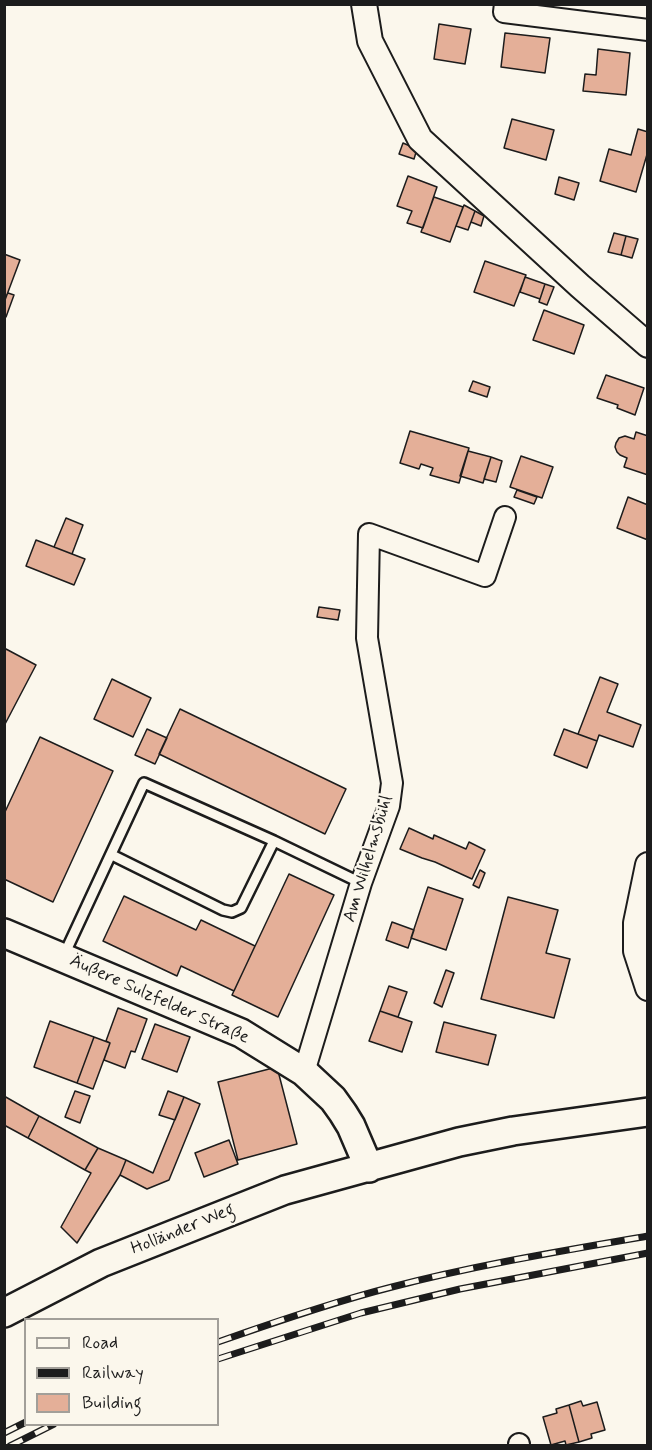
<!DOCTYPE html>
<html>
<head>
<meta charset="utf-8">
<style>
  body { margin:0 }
  #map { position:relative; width:652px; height:1450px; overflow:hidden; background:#fbf7ec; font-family:Mynerve,sans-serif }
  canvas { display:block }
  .frame { position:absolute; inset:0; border:6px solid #1c1c1c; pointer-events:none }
  .legend { position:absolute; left:24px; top:1318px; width:195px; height:108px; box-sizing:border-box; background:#fbf7ec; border:2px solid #a29f99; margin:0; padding:8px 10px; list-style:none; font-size:18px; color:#1c1c1c }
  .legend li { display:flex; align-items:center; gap:12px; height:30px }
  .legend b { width:30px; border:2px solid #a29f99 }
</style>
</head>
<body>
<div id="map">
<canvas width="652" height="1450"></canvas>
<div class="frame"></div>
<ul class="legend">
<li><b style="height:8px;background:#fbf7ec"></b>Road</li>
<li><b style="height:8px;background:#1c1c1c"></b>Railway</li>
<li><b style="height:16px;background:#e4af98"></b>Building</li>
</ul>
</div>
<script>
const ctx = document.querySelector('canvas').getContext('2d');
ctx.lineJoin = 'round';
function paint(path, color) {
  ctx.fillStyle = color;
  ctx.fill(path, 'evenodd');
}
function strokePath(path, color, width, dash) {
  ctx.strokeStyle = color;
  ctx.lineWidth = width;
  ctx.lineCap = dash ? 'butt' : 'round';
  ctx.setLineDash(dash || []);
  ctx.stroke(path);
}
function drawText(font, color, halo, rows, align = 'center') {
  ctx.font = font + ' Mynerve,sans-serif';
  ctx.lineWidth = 4.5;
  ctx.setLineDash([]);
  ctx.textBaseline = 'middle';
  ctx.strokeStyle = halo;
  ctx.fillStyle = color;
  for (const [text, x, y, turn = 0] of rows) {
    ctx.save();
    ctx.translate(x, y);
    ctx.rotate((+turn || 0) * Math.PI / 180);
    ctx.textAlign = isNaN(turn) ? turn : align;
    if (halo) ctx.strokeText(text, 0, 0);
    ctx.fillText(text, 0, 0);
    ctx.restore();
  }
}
const building = new Path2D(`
  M439,24L471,29L465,64L434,59Z
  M505,33L550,38L545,73L501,67Z
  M598,49L630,53L626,95L583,91L585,74L596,75Z
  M512,119L554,130L546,160L504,148Z
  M638,129L648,132V151L636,192L600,181L609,149L631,155Z
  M403,143L417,149L414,159L399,154Z
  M408,176L437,187L423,228L407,223L412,211L397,206Z
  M559,177L579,183L574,200L555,194Z
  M434,197L463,207L450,242L421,232Z
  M464,205L475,211L468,230L456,226Z
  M475,211L484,216L481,226L471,222Z
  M614,233L626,236L621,255L608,252Z
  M626,236L638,239L632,258L621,255Z
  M4,254L20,260L5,300L4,299Z
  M485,261L526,275L514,306L474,292Z
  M525,277L545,284L540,299L520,292Z
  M545,284L554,287L547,305L539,302Z
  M8,293L14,295L6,317H4V299Z
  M544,310L584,325L574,354L533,340Z
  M606,375L644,388L635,415L617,408L618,405L597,398Z
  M473,381L490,387L487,397L469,391Z
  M410,431L469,448L459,483L430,475L433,468L421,464L419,469L400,463Z
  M636,432L648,436V475L624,467L627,458L620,455L617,452L615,447L616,443L619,438L625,436L634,439Z
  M468,451L491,457L483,483L460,476Z
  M521,456L553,467L542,498L510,487Z
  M491,457L502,461L496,482L484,479Z
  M517,490L537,497L534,504L514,497Z
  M628,497L648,505V540L617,528Z
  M66,518L83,525L72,554L54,547Z
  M36,540L85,559L74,585L26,566Z
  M319,607L340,610L338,620L317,617Z
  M6,649L36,665L4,726V652Z
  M600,677L618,684L607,712L641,725L633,747L599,735L597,741L578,734Z
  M112,679L151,698L133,737L94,719Z
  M180,709L346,789L325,834L159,754Z
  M147,729L167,738L155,764L135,755Z
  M564,729L597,741L587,768L554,755Z
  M40,737L113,771L53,902L4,879V814Z
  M409,828L433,839L434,835L466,849L469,842L485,850L472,879L435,862L422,858L400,849Z
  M480,870L485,873L479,888L473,885Z
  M289,874L334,895L278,1017L232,995Z
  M428,887L463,899L446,950L411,938Z
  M124,896L196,930L201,920L255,946L234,991L181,966L177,976L103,941Z
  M508,897L558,910L546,953L570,959L554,1018L481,999Z
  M392,922L414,930L408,948L386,940Z
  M446,970L454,973L442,1007L434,1003Z
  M389,986L407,992L398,1017L380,1011Z
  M118,1008L147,1019L135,1052L131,1051L125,1068L104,1060L110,1043L106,1041Z
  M380,1011L412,1022L402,1052L369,1041Z
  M50,1021L94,1037L77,1083L34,1067Z
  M444,1022L496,1035L488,1065L436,1052Z
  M155,1024L190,1037L177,1072L142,1059Z
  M94,1037L110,1043L93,1089L77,1083Z
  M277,1067L297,1144L238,1160L218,1082Z
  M75,1091L90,1096L80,1123L65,1117Z
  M168,1091L184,1097L175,1120L159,1115Z
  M4,1096L39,1116L28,1138L4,1125Z
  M184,1097L200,1104L169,1180L147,1189L120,1175L126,1160L153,1173Z
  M39,1116L98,1148L85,1170L28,1138Z
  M229,1140L238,1164L204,1177L195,1153Z
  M98,1148L126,1160L120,1175L77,1243L61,1227L91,1173L85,1170Z
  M581,1401L583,1406L597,1402L605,1430L591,1434L592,1438L579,1442L569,1405Z
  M569,1405L579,1442L566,1445L565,1441L551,1445L543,1417L557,1413L556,1409Z`);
paint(building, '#e4af98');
strokePath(building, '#1c1c1c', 1.5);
const service = new Path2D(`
  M112,855L223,910L232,912L241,908L274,841
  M64,955L144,783L274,841L361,883`);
const minor = new Path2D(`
  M505,4L504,12L648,30
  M304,1072L361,883L389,806L392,783L367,638L369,534L485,576L505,517
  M519,1444V1446`);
const tertiary = new Path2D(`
  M364,4L370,41L420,139L580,286L648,345
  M648,865L636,923V951L648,988`);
const secondary = new Path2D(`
  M4,933L241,1033L304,1072L333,1099L343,1113L351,1126L369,1168
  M4,1313L101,1263L285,1190L459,1142L513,1131L648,1112`);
strokePath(service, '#1c1c1c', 14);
strokePath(minor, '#1c1c1c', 24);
strokePath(tertiary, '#1c1c1c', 28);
strokePath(secondary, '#1c1c1c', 32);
strokePath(service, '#fbf7ec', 9);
strokePath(minor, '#fbf7ec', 20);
strokePath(tertiary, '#fbf7ec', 24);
strokePath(secondary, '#fbf7ec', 27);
const rail = new Path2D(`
  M218,1342C275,1322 333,1302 392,1287C476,1265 562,1251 648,1236
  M218,1359L361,1313L460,1289L648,1253
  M4,1433L26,1422
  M10,1446L54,1424`);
strokePath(rail, '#1c1c1c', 7);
strokePath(rail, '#fbf7ec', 4.5, [14]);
drawText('18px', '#1c1c1c', '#fbf7ec', [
  ["Am Wilhelmsbühl",369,859,-73],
  ["Äußere Sulzfelder Straße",159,1000,24],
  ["Holländer Weg",183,1230,-22]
]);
</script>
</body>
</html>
